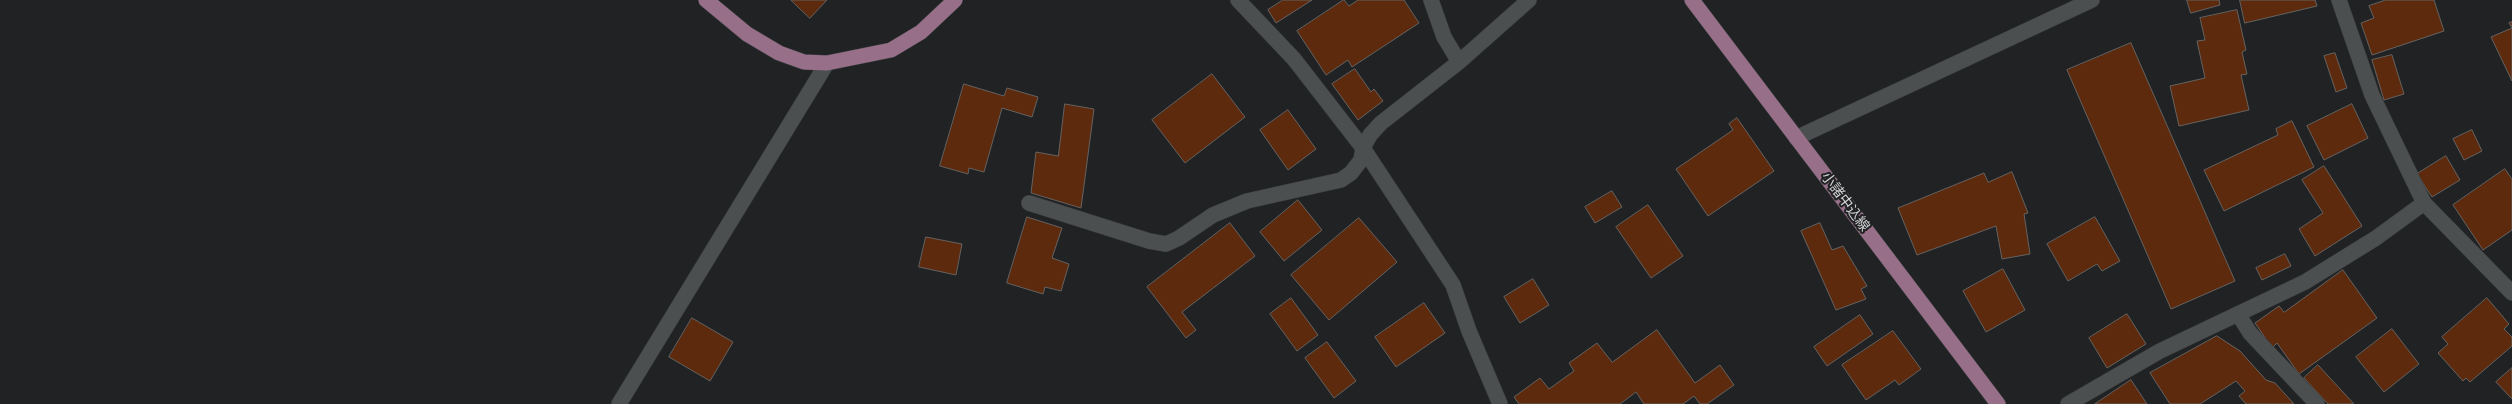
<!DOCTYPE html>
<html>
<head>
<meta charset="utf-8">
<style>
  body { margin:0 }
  canvas { display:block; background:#202223 }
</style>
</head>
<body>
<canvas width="2512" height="404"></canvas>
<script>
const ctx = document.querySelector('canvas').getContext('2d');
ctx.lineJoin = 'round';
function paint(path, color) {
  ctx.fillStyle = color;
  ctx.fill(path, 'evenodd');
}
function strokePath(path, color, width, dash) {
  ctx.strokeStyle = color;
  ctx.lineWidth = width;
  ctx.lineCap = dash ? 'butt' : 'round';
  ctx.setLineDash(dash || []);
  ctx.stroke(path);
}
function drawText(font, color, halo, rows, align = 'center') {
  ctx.font = font + ' "Fira Sans Condensed","Noto Sans JP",sans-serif';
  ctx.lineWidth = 4;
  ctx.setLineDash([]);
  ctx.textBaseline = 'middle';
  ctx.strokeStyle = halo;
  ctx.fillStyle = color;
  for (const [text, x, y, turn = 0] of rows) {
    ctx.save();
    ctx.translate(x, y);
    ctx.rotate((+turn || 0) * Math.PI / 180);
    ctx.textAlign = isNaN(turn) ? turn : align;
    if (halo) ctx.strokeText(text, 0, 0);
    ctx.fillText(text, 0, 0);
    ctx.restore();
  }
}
const building = new Path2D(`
  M791,0H827L810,18Z
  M1283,0H1312L1276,23L1268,10Z
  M1344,0L1349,6L1358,0H1404L1419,23L1352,67L1348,60L1326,75L1297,31Z
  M2187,0H2219L2220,5L2191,13Z
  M2240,0H2315L2317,6L2245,23Z
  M2386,0H2434L2444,31L2372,55L2361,23L2374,18L2369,6Z
  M2237,10L2246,50L2242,52L2247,74L2241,75L2249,110L2179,126L2170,86L2205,78L2197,41L2205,40L2200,18Z
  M2512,22V81L2491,37L2512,28L2509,23Z
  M2131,43L2235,281L2171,309L2067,70Z
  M2335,53L2347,88L2336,92L2324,56Z
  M2392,55L2404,94L2384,100L2372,60Z
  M1355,69L1371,92L1374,89L1383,101L1358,120L1332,84Z
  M1212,74L1245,117L1185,163L1152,120Z
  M964,84L1004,96L1007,88L1038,97L1032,117L1002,108L984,172L969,168L968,174L940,166Z
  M1065,104L1094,109L1081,208L1031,193L1036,152L1058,156Z
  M2352,104L2368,138L2324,160L2307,126Z
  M1288,110L1316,149L1288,170L1260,130Z
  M1737,118L1774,171L1708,216L1676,169L1733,130L1729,124Z
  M2292,121L2314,167L2224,211L2204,170L2278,135L2276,129Z
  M2472,130L2482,151L2464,160L2453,139Z
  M2446,156L2460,180L2432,197L2417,174Z
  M2324,166L2362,226L2315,256L2299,229L2323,213L2302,180Z
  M2505,169L2512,179V230L2483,250L2453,205Z
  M2012,172L2028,213L2024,214L2030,254L2002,259L1996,226L1917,255L1898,208L1984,173L1988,182Z
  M1612,191L1622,207L1595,223L1585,207Z
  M1298,200L1322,230L1284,261L1260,232Z
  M1648,205L1683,256L1651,278L1616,227Z
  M1027,217L1062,228L1052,258L1069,264L1061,291L1045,287L1043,294L1007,283Z
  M2095,217L2120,261L2102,271L2097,264L2068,281L2047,244Z
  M1359,218L1397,262L1329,320L1291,275Z
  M1230,223L1255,256L1182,312L1196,330L1186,338L1147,287Z
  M1820,223L1832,250L1843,246L1867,286L1861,289L1866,299L1836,310L1801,231Z
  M926,237L962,244L956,275L919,267Z
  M2285,254L2291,266L2262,280L2256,268Z
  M2003,269L2025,310L1986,332L1963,291Z
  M2343,270L2377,318L2299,374L2277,343L2272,348L2255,323L2279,306L2284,312Z
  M1533,279L1549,305L1520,323L1504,297Z
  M1291,298L1318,335L1297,351L1270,314Z
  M2487,298L2509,324L2504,329L2512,337V346L2470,382L2466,378L2463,381L2438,353L2448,344L2442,337Z
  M1424,303L1445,333L1396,367L1375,337Z
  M2127,314L2146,344L2107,368L2089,338Z
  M1860,315L1873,334L1827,366L1814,347Z
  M692,318L733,342L710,381L669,357Z
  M2392,329L2419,364L2384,392L2356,357Z
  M1657,330L1695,383L1720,365L1734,385L1707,404H1700L1694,396L1683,404H1644L1636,392L1620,404H1519L1514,397L1540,378L1549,389L1574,371L1569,363L1597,343L1612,362Z
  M1893,331L1921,369L1899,385L1895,380L1866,400L1842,365Z
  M2217,336L2240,351L2266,380L2275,383L2294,404H2246L2239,396L2245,391L2236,381L2200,404H2170L2150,373Z
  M1327,342L1356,381L1334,398L1305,358Z
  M2318,365L2354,404H2328L2304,378Z
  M2512,368V399L2496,382Z
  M2131,380L2147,404H2095Z`);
paint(building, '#5d2a0d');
strokePath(building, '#656260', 1);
const minor = new Path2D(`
  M1238,0L1294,59L1363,148L1453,285L1469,331L1500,404
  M1431,0L1444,37L1459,62
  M2339,0L2372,95L2424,203L2512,293
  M1796,138L2092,0
  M1029,203L1149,241L1166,244L1179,238L1213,215L1247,201L1341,180L1351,173L1361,160L1363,148L1370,135L1381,123L1459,62L1529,0
  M2238,314L2250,333L2317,404
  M619,404L827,63
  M2068,404L2160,351L2305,282L2376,238L2424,203`);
const major = new Path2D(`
  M706,0L747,34L779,53L804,62L827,63L891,50L921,32L955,0
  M1692,0L1998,404`);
strokePath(minor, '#3d3f41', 16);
strokePath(major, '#3d3f41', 16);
strokePath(minor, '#4c4f50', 15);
strokePath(major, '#986f89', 15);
drawText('14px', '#d1d3d4', '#202223', [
  ["小諸中込線",1845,202,53]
]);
</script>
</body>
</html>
